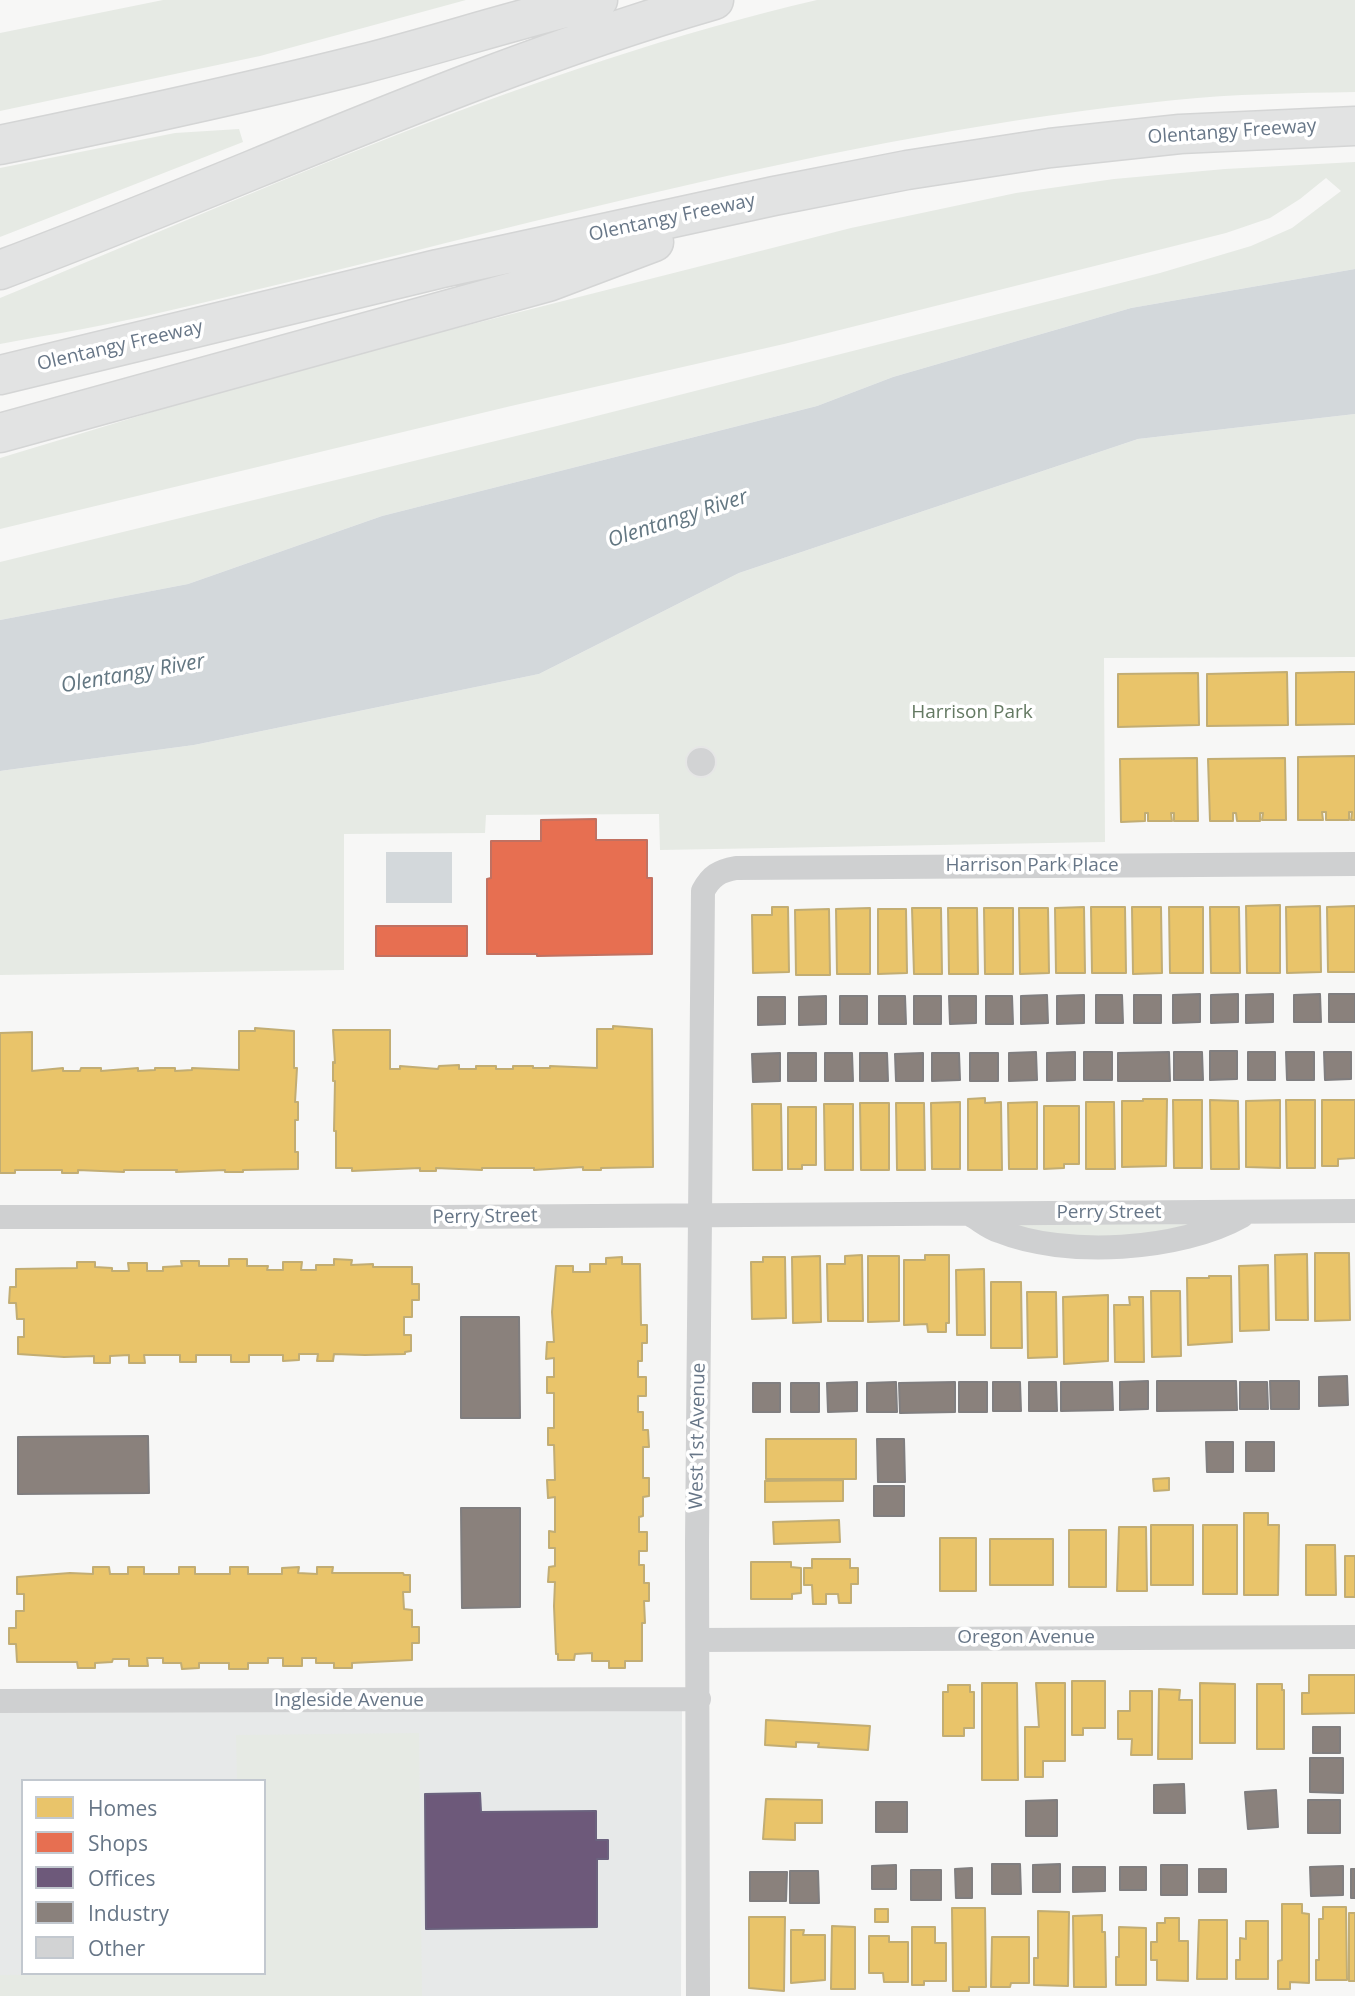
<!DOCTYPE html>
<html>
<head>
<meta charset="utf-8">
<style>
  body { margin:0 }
  #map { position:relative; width:1355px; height:1996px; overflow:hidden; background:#f7f7f6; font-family:"Open Sans",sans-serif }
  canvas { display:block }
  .legend { position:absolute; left:21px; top:1779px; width:245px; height:196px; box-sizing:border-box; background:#fff; border:2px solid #c2c8cf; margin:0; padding:9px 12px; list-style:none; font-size:21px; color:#677687 }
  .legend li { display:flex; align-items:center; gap:14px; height:35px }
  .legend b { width:35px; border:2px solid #c2c8cf }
</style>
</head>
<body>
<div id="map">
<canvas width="1355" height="1996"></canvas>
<ul class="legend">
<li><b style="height:19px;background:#e9c46a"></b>Homes</li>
<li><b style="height:19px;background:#e76f51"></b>Shops</li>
<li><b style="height:19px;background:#6d597a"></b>Offices</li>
<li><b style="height:19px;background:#8a817c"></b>Industry</li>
<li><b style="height:19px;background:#d2d3d4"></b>Other</li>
</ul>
</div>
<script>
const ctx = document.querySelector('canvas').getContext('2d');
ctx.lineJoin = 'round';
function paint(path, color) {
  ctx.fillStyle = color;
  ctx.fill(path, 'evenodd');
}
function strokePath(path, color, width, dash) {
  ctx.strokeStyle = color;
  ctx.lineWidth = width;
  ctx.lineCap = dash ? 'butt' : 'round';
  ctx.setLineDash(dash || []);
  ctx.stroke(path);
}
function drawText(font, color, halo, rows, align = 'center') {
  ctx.font = font + ' "Open Sans",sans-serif';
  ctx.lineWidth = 7;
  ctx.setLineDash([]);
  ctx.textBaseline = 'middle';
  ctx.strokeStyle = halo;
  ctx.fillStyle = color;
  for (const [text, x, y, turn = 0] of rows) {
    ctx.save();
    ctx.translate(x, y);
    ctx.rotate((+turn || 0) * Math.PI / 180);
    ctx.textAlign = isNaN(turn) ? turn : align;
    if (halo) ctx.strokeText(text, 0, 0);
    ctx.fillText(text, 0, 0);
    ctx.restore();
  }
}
paint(new Path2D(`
  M682,1708L681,1996H0V1709ZM23,1781H264V1973H23Z`), '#e7e9e9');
paint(new Path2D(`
  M163,0H466L260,56L0,111V33Z
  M817,0H1355V92C1295,93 1234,94 1175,100C831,135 499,234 163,312C109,325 54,334 0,344V298C268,188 534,66 817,0Z
  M239,129L243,142L0,237V168L175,133Z
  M1355,162V269L1131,308L893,377L817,406L382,516L188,584L0,620V562L557,426L1160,273L1251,246L1292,228L1341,191L1326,178L1300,199L1270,218L1226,233L784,344L511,406L0,529V458L291,370L851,228L1016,193L1114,179L1225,169Z
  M1355,414V657L1104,658L1105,842L660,850L659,814L486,815L485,833L344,834V970L0,975V771L194,745L539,674L739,573L1138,439Z
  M1248,1212L1087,1248L970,1214Z
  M419,1733L422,1996H0V1975L264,1973V1781H237L236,1735Z`), '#e6eae4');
paint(new Path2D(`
  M1355,269V414L1138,439L739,573L539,674L194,745L0,771V620L188,584L382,516L817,406L893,377L1131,308Z
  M386,852H452V903H386Z`), '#d3d8db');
const homes = new Path2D(`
  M1287,672L1288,725L1207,726V674Z
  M1342,672H1355V724L1296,725V673Z
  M1198,673L1199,725L1118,727V674Z
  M1355,756V820H1351L1352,812H1349V820H1326V812H1322L1323,820H1298V757Z
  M1197,758L1198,821H1174V813H1171L1172,821H1148V813H1145V821L1121,822L1120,759Z
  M1285,758L1286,820H1262L1263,813H1260V821H1237L1236,813H1233V821H1210L1208,759Z
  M1280,905V973H1247L1246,906Z
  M1320,906L1321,972L1287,973L1286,907Z
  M1355,906V972H1328L1327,907Z
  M772,907H788L789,972L753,973L752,915H772Z
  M1084,907L1085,973H1056L1055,908Z
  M1091,907H1125L1126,973H1092Z
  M1132,907H1161L1162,973L1133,974Z
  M1169,907H1203V973H1170Z
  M1210,907H1239L1240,973H1211Z
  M870,908V974H837L836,909Z
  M912,908H941L942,974H914Z
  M948,908H977L978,974H949Z
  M984,908H1013V974H985Z
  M1019,908H1048L1049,973L1020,974Z
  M829,909L830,975H796L795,910Z
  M878,909H906L907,973L878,974Z
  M613,1026L652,1029L653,1167L601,1168V1170H583V1167L534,1170V1168H482V1170L436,1168V1171H420V1168L352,1171V1168H336V1131H334L335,1081H333V1062L335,1063L333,1030H390V1069H400V1066L438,1069L439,1066L459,1065V1069H476V1066H496V1069H513V1066H533V1068H550V1066L597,1068V1029H613Z
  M255,1028L294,1031V1068H297L295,1102H298V1120H295V1152H298V1169L243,1170V1172H225V1170L176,1172L177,1170H124V1172L78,1170V1173H62V1170H15V1173H0V1033L32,1032V1071L63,1068V1071H80L81,1068H101V1071L138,1068V1071L155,1070V1068H175V1071L192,1070V1068L239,1070V1031H255Z
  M985,1098V1103L1001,1102L1002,1170H968V1099Z
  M1143,1099H1167L1166,1166L1122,1167V1101H1143Z
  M1173,1100H1202V1168H1174Z
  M1210,1100L1238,1101L1239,1169H1211Z
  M1280,1100V1168L1246,1167V1101Z
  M1286,1100H1315V1168H1287Z
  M1322,1100H1355V1158L1338,1159V1166H1322Z
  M960,1102V1169H932L931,1103Z
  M1037,1102V1169H1009L1008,1103Z
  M1086,1102H1114L1115,1169H1086Z
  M860,1103H889V1170H861Z
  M896,1103H924L925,1170H897Z
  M752,1104H781L782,1170H753Z
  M824,1104H853V1170H825Z
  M1044,1106H1079V1164H1064V1168L1044,1169Z
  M788,1107H816V1165H802V1169H788Z
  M1315,1253H1349L1350,1320L1315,1321Z
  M1307,1254L1308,1320H1276L1275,1255Z
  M862,1255L863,1321H828L827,1264H845V1256Z
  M925,1255H949V1323H946V1332H928L927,1324L904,1325V1260H925Z
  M820,1256L821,1322L793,1323L792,1257Z
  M868,1256H899V1321L868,1322Z
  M622,1257V1264H640L641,1325H647V1343H642V1361H638V1377H646V1396H638V1412H643V1430H648L649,1447H643V1478H649V1496L643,1497V1516L639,1517V1532H647V1551H639V1565H644V1583H649V1601H644L645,1623H642V1661H625V1668H609V1661H592V1653L575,1654L574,1660H558V1654H556L554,1606L555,1582H548L549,1567L555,1566V1548H549V1531L555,1532V1497L548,1498L547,1480H555L554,1445H548V1428H554V1393H547V1377H554V1358L546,1359L547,1342H554L552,1312L556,1266H573V1272H590V1264H606V1258Z
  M763,1257H785L786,1318L752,1319L751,1262H763Z
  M229,1259H247V1266H268L267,1270H283V1262H302L301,1270H316V1265H334V1259L352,1260L351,1265L373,1264V1267H412V1284H419V1300H412V1317H404V1335H411V1351L405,1352V1354L365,1355L334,1354L333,1361H317L318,1354H299V1360L283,1361V1355H249V1362H231V1355H196V1362H180V1355H144L145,1363H129V1355L110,1356V1363H94V1356L64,1357L18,1354V1337H24V1319H17L16,1303H9L10,1287H16V1269L77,1268V1262H95V1267L112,1268V1271H129L128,1263H147V1271H163V1267L182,1266L181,1261H199V1266H229Z
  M1268,1265L1269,1330L1240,1331L1239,1266Z
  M984,1269L985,1335H957L956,1270Z
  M1209,1276H1231L1232,1342L1188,1345L1187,1278H1209Z
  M991,1282H1021L1022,1348H991Z
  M1151,1291H1180L1181,1356L1152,1357Z
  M1027,1292H1056L1057,1357L1028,1358Z
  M1108,1295V1361L1064,1364L1063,1297Z
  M1129,1297H1143L1144,1362H1115L1114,1305H1130Z
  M766,1439H856V1479H766Z
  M1169,1478V1490L1154,1491L1153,1479Z
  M843,1480V1501L765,1502V1481Z
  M1244,1513H1268V1525H1279L1278,1595H1244Z
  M839,1520L840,1542L774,1544L773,1522Z
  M1151,1525H1193V1585H1151Z
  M1203,1525H1237V1594H1203Z
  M1119,1527H1146L1147,1591H1117Z
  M1069,1530H1106V1587H1069Z
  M940,1538H976V1591H940Z
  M990,1539H1053V1585H990Z
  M1306,1545H1335L1336,1595H1306Z
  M1345,1556H1355V1597H1345Z
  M812,1559H850V1568H858V1584H851V1603H839L838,1594H826V1604H813L812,1585H804V1568H812Z
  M751,1562H791V1567L801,1568V1593L792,1594V1599H751Z
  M93,1567H109L110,1574H128V1567H144V1574H179V1567H195V1574H230V1567H248V1574H282V1568L299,1567L298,1573L317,1574V1567H333L332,1573H403L404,1575H410V1592H403L404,1609L412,1610V1627H419V1643H412V1660L352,1663V1668H334V1663H316V1658H302V1666H283V1658H268V1663H248V1669H229V1663H199V1668L182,1669L181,1663H163V1658H147L148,1666H129V1659H113L112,1662L95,1663V1668H78L77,1662H17L16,1644H9V1628H16V1611H24V1594H17V1577L70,1573L93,1574Z
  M1309,1675H1355V1713L1302,1714V1693H1309Z
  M1072,1681H1105V1728H1083V1735H1072Z
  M982,1683H1017L1018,1780H982Z
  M1036,1683H1065V1761H1043V1777H1025V1727H1039Z
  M1200,1683L1235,1684V1743H1200Z
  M1257,1684H1282V1690H1284V1749H1257Z
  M948,1685H970V1692H974V1728H964V1736H943V1692H948Z
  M1159,1689L1180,1690L1179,1700H1192V1759H1158Z
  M1130,1691H1152V1755H1131L1132,1739H1118V1711H1130Z
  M766,1720L870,1726L868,1750L818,1747L819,1743L796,1742V1747L765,1745Z
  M766,1799L822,1800V1823H795V1840L763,1839Z
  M1282,1904H1302V1913L1309,1914V1983L1290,1982V1989H1278V1961L1282,1960Z
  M1323,1907H1346L1347,1980H1316V1960H1319V1919H1323Z
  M952,1908H985L986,1987H969V1991H953Z
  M875,1909H888V1922H875Z
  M1038,1911L1069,1912L1068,1986L1034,1985V1958H1038Z
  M1349,1913H1355V1981H1349Z
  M1102,1915V1932H1105L1106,1987H1074L1073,1916Z
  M749,1917H785L784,1991L749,1988Z
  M1165,1918H1179V1941H1188V1981L1157,1980V1960H1151V1942H1157V1923H1165Z
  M1199,1920H1227V1979H1197Z
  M1246,1921H1268V1979H1236V1960H1240V1938L1246,1939Z
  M832,1926L855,1927V1989H831Z
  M912,1927H935V1943H946V1981H924V1985H912Z
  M1119,1927L1146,1928V1985H1116V1957H1119Z
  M791,1930H804L803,1935H825V1980L791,1983Z
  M869,1936H889V1942H908V1982H884L883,1973H869Z
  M992,1937H1029V1983H1011L1010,1987H991Z`);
paint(homes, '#e9c46a');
strokePath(homes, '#c2ad73', 2);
const shops = new Path2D(`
  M596,819V840H647V878H652V954L537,956V954H487V879L491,878V841H541V820Z
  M376,926H467V956H376Z`);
paint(shops, '#e76f51');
strokePath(shops, '#c17161', 2);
const offices = new Path2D(`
  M480,1793L481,1812L596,1811V1840H608V1859H597V1927L426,1929L425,1794Z`);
paint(offices, '#6d597a');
strokePath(offices, '#6b627e', 2);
const industry = new Path2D(`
  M1200,994V1022L1173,1023V995Z
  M1238,994V1022L1211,1023V995Z
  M1273,994V1022L1246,1023V995Z
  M1320,994L1321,1022H1294V995Z
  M1329,994H1355V1022H1329Z
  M1047,995L1048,1023L1021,1024V996Z
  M1084,995V1023L1057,1024V996Z
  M1096,995H1122L1123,1023H1096Z
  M1134,995H1161V1023H1134Z
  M826,996V1024L799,1025V997Z
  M840,996H867V1024H840Z
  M879,996H905L906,1024H879Z
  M914,996H941V1024H914Z
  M949,996H976V1023L950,1024Z
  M986,996H1012L1013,1024H986Z
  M758,997H785V1024L758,1025Z
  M1210,1051H1237V1079L1210,1080Z
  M1036,1052L1037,1080L1009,1081V1053Z
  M1075,1052V1080L1047,1081V1053Z
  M1084,1052H1112V1080H1084Z
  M1169,1052L1170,1081H1118V1053Z
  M1174,1052H1202L1203,1080H1174Z
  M1248,1052H1275V1080H1248Z
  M1286,1052H1314V1080H1287Z
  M1324,1052H1351V1079L1325,1080Z
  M780,1053V1081L753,1082L752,1054Z
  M788,1053H816V1081H788Z
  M825,1053H852L853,1081H825Z
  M860,1053H887L888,1081H860Z
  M923,1053V1081H896L895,1054Z
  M932,1053H959L960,1080L932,1081Z
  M970,1053H998V1081H970Z
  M461,1317H519L520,1418H461Z
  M1347,1376L1348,1405L1319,1406V1377Z
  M1148,1381V1409L1120,1410V1382Z
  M1157,1381H1236L1237,1410L1157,1411Z
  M1270,1381H1299V1409H1271Z
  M857,1382V1411L828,1412L827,1383Z
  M896,1382L897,1412H867V1383Z
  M955,1382V1412L900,1413L899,1383Z
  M959,1382H987V1412H959Z
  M993,1382H1020L1021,1411H993Z
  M1029,1382H1056L1057,1411H1029Z
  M1061,1382H1112L1113,1410L1061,1411Z
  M1240,1382H1267L1268,1409H1240Z
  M753,1383H780V1412H753Z
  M791,1383H819V1412H791Z
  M148,1436L149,1493L18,1494V1437Z
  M877,1439H904L905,1482H878Z
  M1206,1442H1233V1472H1207Z
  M1246,1442H1274V1471H1246Z
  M874,1486H904V1516H874Z
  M461,1508H520V1607L462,1608Z
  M1313,1727H1340V1753H1313Z
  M1310,1758H1343V1793L1310,1792Z
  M1184,1784L1185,1813H1154V1785Z
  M1276,1790L1278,1827L1248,1829L1245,1792Z
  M1057,1800V1836H1026V1801Z
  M1308,1800H1340V1833H1308Z
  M876,1802H907V1832H876Z
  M992,1864H1020L1021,1894H992Z
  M1060,1864V1892H1033V1865Z
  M896,1865V1889H872V1866Z
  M1161,1865H1187V1895H1161Z
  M1343,1866V1895L1311,1896L1310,1867Z
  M1073,1867H1105V1891L1073,1892Z
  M1120,1867H1146V1890H1120Z
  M972,1868V1898H956L955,1869Z
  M1199,1869H1226V1892H1199Z
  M1351,1869H1355V1898H1351Z
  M911,1870H941V1900H911Z
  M790,1871H818L819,1903H790Z
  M750,1872H787L786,1901H750Z`);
paint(industry, '#8a817c');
strokePath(industry, '#807e7f', 2);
const building = new Path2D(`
  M686 762a15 15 0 1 1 30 0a15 15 0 1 1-30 0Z`);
paint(building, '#d2d3d4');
strokePath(building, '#e6e6e6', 2);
const motorway = new Path2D(`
  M0,145C121,120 242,94 362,64C441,44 519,18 598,0
  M0,270C239,181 469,71 714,0
  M0,375L438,269L774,196L907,170L1050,148L1180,134L1355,126
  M0,433L548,282L654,242`);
strokePath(motorway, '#d4d5d5', 41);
strokePath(new Path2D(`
  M971,1215C980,1220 989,1228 999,1231C1065,1258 1180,1251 1242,1216
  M0,1217H443L1355,1211
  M698,1640L1355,1637
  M0,1701L699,1699
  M698,1996L697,1541L703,891C711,876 719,871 736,868L1355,864`), '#cfd0d1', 24);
strokePath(motorway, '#e2e3e3', 38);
drawText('19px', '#677687', '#fff', [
  ["Olentangy Freeway",1232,132,-4],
  ["Olentangy Freeway",672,218,-12],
  ["Olentangy Freeway",120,346,-13],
  ["Harrison Park Place",1032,866],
  ["Perry Street",1109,1213],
  ["Perry Street",485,1217,-1],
  ["West 1st Avenue",698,1436,-89],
  ["Oregon Avenue",1026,1638],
  ["Ingleside Avenue",349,1701]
]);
drawText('19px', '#647962', '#fff', [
  ["Harrison Park",972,713]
]);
drawText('italic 21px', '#637782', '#fff', [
  ["Olentangy River",678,519,-18],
  ["Olentangy River",133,674,-10]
]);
</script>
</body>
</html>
